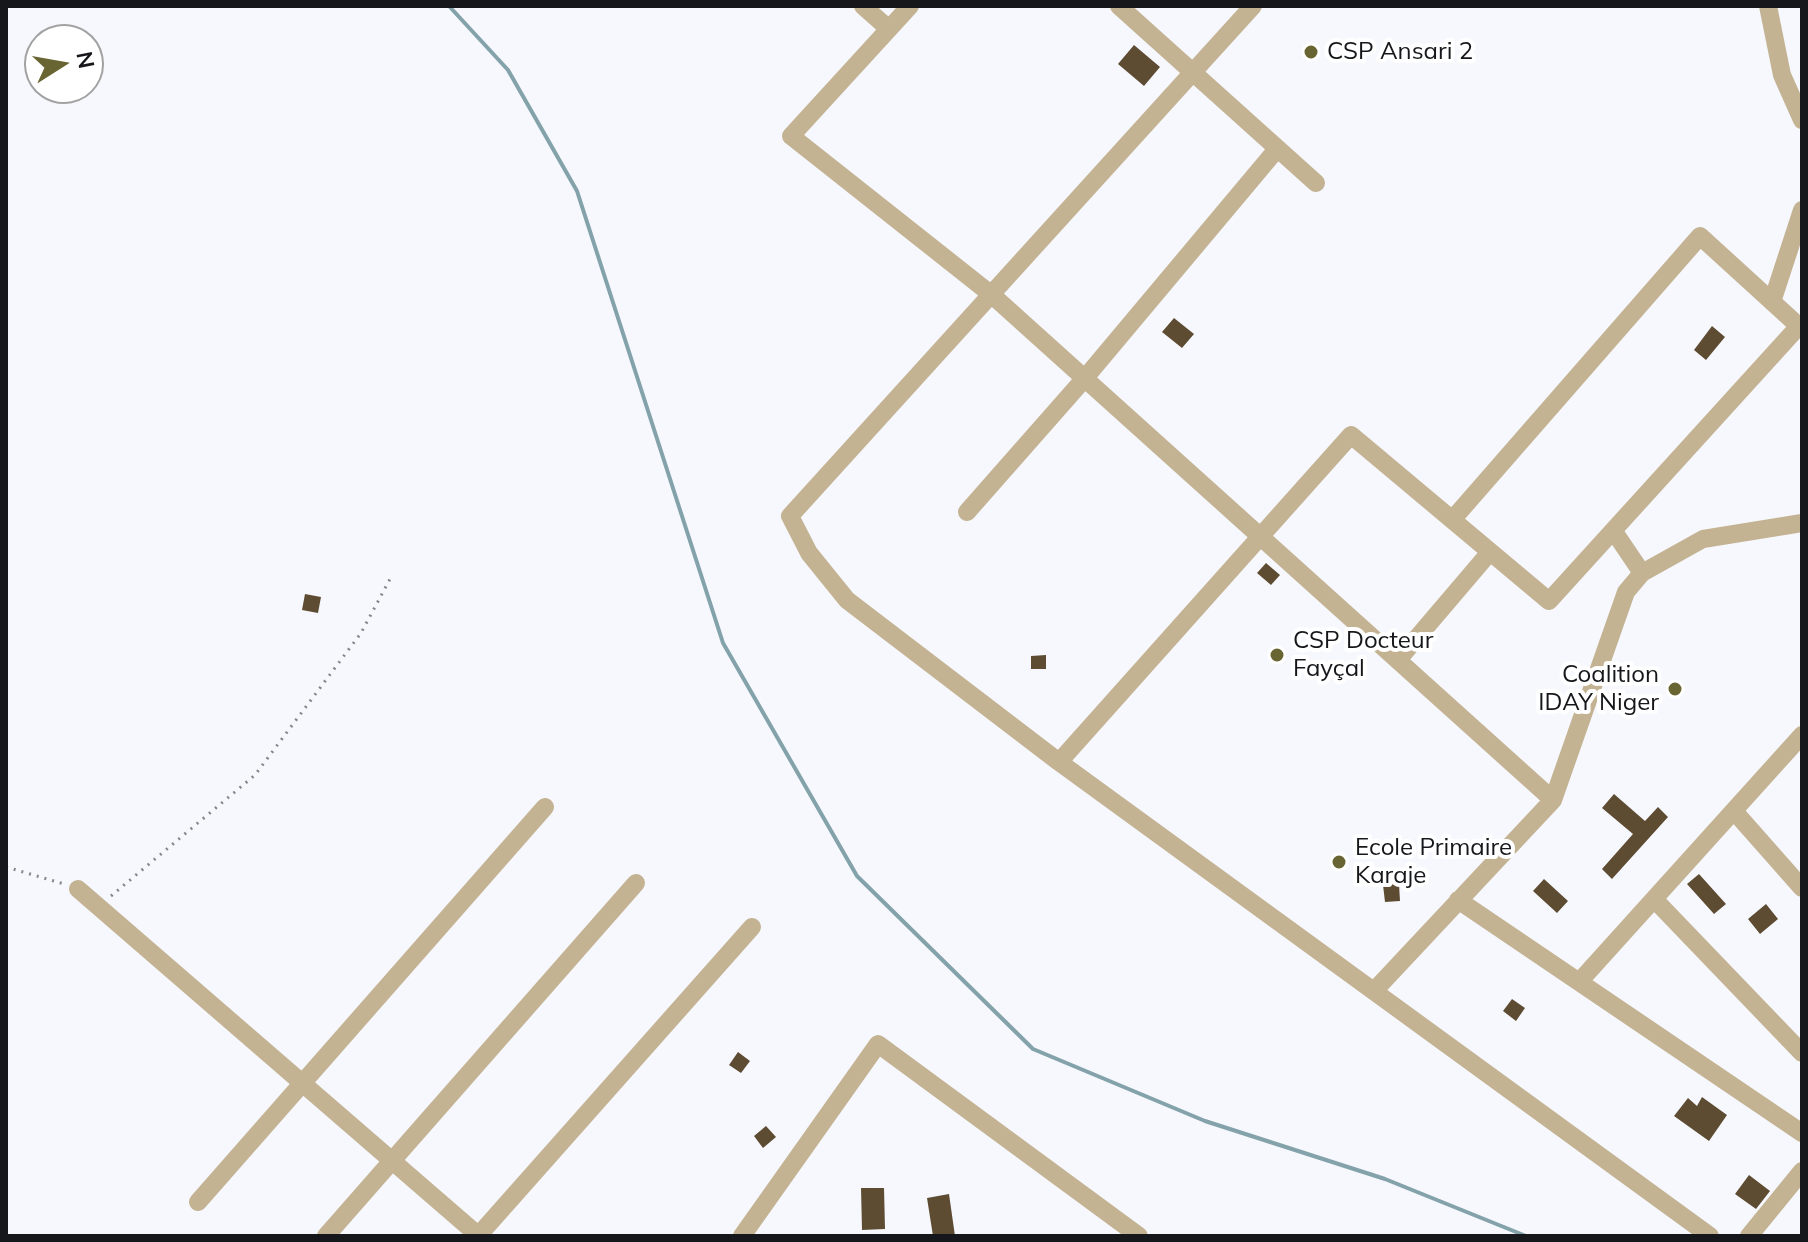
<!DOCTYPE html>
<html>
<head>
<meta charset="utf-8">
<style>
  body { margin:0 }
  #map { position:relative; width:1808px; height:1242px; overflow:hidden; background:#f6f8fe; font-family:Mulish,sans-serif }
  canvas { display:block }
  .frame { position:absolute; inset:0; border:8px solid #16171a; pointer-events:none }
  .north { position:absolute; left:24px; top:24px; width:80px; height:80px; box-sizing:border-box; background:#fff; border:2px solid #a2a2a3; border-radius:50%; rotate:79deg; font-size:22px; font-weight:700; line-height:32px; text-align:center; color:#16171a }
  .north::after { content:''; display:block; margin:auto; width:28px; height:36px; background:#696532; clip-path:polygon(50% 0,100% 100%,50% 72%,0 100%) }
</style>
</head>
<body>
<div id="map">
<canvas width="1808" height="1242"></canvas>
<div class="frame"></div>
<div class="north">N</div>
</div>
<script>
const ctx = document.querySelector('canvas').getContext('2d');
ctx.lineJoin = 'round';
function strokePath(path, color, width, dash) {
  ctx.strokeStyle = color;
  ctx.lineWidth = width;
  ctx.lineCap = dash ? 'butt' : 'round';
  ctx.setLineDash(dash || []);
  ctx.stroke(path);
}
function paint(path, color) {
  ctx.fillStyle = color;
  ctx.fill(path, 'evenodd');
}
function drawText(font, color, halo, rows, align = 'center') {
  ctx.font = font + ' Mulish,sans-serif';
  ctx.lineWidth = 8;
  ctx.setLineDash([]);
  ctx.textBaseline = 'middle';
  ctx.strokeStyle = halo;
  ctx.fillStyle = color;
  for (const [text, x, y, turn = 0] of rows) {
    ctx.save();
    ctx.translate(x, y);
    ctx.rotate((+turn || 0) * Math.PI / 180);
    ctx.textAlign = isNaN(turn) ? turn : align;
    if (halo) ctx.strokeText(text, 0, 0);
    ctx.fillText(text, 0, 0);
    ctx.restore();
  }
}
strokePath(new Path2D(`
  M449,6L508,70L577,191L723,643L857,876L1033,1049L1205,1121L1385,1179L1526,1236`), '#84a2aa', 4);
paint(new Path2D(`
  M1134,45L1160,67L1144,86L1118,64Z
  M1174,318L1194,334L1182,348L1162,332Z
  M1712,326L1725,337L1706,360L1694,350Z
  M1266,563L1280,575L1271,585L1257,573Z
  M305,594L321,597L318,613L302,610Z
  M1046,655V669H1031V656Z
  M1614,794L1645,821L1658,807L1668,817L1612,879L1602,869L1633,834L1602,808Z
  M1699,874L1726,904L1714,914L1687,884Z
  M1544,879L1568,901L1557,913L1533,891Z
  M1399,884L1400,901L1385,902L1383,885Z
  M1766,904L1778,919L1760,934L1748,919Z
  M1512,999L1525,1008L1516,1021L1503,1011Z
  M738,1052L750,1061L741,1073L729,1065Z
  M1702,1097L1727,1115L1709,1141L1674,1116L1688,1098L1697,1106Z
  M766,1126L776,1137L763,1148L754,1136Z
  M1749,1175L1770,1191L1756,1209L1735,1194Z
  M861,1188H884L885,1229L862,1230Z
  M949,1194L955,1236H933L927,1198Z`), '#5e4c32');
strokePath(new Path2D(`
  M6,867L64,884
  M111,896L255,775L361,633L390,579`), '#86878c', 3, [2, 6]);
strokePath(new Path2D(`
  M863,6L889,29
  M910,6L791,136L992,295L1553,800
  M1119,6L1316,183
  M1253,6L790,516L809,553L847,600L1059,762L1710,1236
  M1768,6L1782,75L1802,120
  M1772,302L1802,210
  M967,512L1085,378L1277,149
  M1452,520L1700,236L1802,329
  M1642,573L1703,539L1802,523
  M1398,660L1490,552
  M1059,762L1351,435L1549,601L1799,326
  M1734,811L1802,888
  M78,889L479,1236
  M1654,899L1802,1053
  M1458,900L1802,1133
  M1579,982L1802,735
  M1374,991L1553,800L1626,592L1642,573L1615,533
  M198,1202L545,807
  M326,1236L636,883
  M478,1236L752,927
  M742,1236L878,1044L1139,1236
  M1749,1236L1802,1171`), '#c4b393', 18);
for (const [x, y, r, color] of [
  [1311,52,8,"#696532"],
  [1277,655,8,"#696532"],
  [1675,689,8,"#696532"],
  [1339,862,8,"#696532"]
]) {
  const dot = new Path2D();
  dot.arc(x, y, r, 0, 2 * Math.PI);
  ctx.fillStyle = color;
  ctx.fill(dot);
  strokePath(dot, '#fff', 3);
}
drawText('24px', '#16171a', '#fff', [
  ["CSP Ansari 2",1327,52],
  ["CSP Docteur",1293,641],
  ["Fayçal",1293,669],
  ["Coalition",1659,675,"right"],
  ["IDAY Niger",1659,703,"right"],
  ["Ecole Primaire",1355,848],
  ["Karaje",1355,876]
], 'left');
</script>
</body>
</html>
